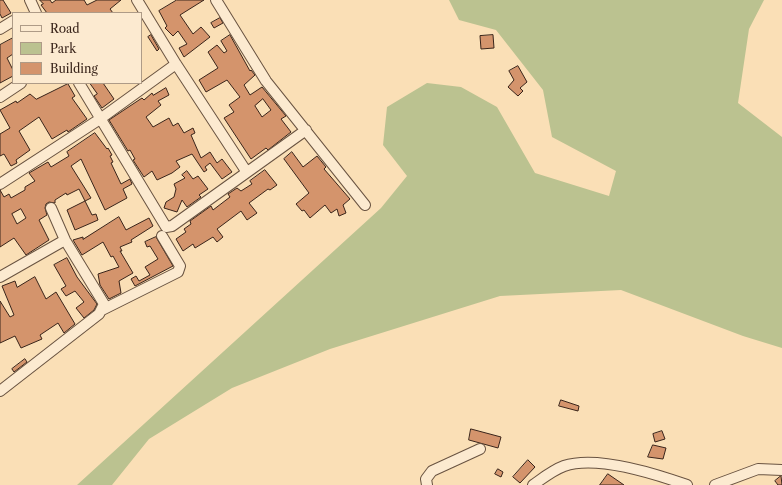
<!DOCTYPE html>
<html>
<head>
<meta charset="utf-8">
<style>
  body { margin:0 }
  #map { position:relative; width:782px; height:485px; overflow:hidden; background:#fadfb6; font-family:"Libre Caslon Text",serif }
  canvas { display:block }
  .legend { position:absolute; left:12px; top:12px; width:130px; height:72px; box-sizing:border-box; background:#fcead0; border:1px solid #ae9b87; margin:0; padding:5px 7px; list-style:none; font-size:12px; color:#39241a }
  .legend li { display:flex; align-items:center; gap:8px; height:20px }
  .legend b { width:20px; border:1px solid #ae9b87 }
</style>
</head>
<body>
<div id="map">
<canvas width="782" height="485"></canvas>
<ul class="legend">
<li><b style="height:5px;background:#fcead0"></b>Road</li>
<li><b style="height:11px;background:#bbc290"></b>Park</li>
<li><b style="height:11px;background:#d4946c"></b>Building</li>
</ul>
</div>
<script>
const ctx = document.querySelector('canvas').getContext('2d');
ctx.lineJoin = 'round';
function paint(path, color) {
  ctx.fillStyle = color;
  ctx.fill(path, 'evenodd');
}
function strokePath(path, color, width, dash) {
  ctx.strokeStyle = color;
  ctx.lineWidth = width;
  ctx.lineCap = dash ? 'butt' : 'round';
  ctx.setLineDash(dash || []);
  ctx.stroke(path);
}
paint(new Path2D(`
  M449,0H764L749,29L738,103L782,137V348L743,336L621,290L500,296L330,349L232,388L149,439L112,485H77L381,208L407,176L383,145L387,107L427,83L461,87L497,107L535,173L609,196L616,171L552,137L543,90L496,30L459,20Z`), '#bbc290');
const building = new Path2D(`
  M0,0H3L11,13L2,18L0,14Z
  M40,0H50L52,3L56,0H84L87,5L97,0H121L110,9L113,13H47L41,5L43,4Z
  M177,0H204L180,15L193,34L201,27L210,37L184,57L179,48L187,44L178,31L173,36L165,28L167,26L159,11Z
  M220,18L223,23L214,28L211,23Z
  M151,35L159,49L157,51L148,37Z
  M230,35L250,71L251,70L255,75L244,85L250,95L262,87L286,116L281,119L291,132L268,150L266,148L251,159L224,118L234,112L229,105L240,97L227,80L206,92L199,80L218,68L208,52L217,45L224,53L227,51L221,41ZM263,99L271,110L262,117L255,106Z
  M493,35L494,48L481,49L480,36Z
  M13,38V54L7,58L13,70V76L0,83V45Z
  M518,66L527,82L520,88L523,91L518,96L508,87L514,80L509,71Z
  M90,83H103L114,99L102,108L94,96L97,94Z
  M68,84L75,96L72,98L87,119L68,132L67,130L52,139L39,117L19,131L30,150L16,160L17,163L11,166L4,154L0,156V134L10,128L0,110L16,101L17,103L30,94L36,99Z
  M166,88L169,95L158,101L161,105L146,117L153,127L169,118L173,126L178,123L184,133L193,128L195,133L191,135L201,158L210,152L217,163L222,159L232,172L222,179L210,163L205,167L207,170L204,172L192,154L176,161L180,167L172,173L157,180L152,171L144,177L133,160L135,159L130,150L128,151L109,120L142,98L144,100L152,93L153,95Z
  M95,133L107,149L108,148L112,155L110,156L113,162L111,163L121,184L130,179L132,184L123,189L127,198L105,210L81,159L71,166L91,198L85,201L92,215L96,214L98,220L75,230L67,210L85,201L79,189L67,195L66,193L55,200V203L49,202L46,204L45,208L47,215L39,220L49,240L26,255L14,238L0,247V190L4,197L9,194L11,198L25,190V187L35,181L29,173L48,162L51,167L69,156L67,152ZM21,209L26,218L17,224L12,214Z
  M292,152L303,167L317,156L326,167L324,169L350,199L343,205L346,213L339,216L337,209L331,213L325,205L310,218L304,210L302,211L296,204L309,193L284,159Z
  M265,170L277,185L270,190L268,189L249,203L257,213L247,220L241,211L217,229L223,237L217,242L213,237L195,248L193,244L183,251L176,239L186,232L184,229L191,224L190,221L211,206L213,210L230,197L228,194L237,188L241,191L252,184L250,181Z
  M187,171L193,179L198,176L208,189L199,195L201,197L187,207L182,200L177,212L164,208L166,202L174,197L176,189L174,184L185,178L182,175Z
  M119,217L126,230L149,218L153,226L131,240L132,242L120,247L122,251H120L133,273L119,281L121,293L109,299L100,285L98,274L119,267L113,256L111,257L103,242L82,255L73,240L83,237V239Z
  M156,237L173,266L135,286L131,279L136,276L139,281L150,275L145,267L158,259L150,246L147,247L145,242Z
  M67,258L77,277L97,304L94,310L84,318L76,308L84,302L75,291L66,296L61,289L66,286L54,265Z
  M35,277L46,299L56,292L75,324L64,333L58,323L40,335L42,339L21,348L15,336L0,343V301L10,317L14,315L2,286L15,281L17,287Z
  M25,359L27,362L14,372L12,369Z
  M561,400L579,406L578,411L559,406Z
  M471,429L501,437L498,448L469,440Z
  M662,431L665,439L655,442L653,434Z
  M653,445L666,448L663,459L648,457Z
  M528,460L535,467L520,483L513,477Z
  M498,469L503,472L501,477L495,474Z
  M608,474L624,485H600Z
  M781,476L782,485H778L775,481Z`);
paint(building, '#d4946c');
strokePath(building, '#39241a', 1);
const minor = new Path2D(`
  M30,0L36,13
  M137,0L176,64L246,171
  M216,0L266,81L365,205
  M0,29L13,21
  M79,83L166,227L172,226L306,130
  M0,97L21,83
  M0,184L100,119L176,64
  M0,277L65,240
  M102,310L178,272L180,266L162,236
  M0,391L99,314L104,304L65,240L51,208
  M427,485L426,479L432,471L480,449
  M533,485C543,478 553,470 564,466C596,455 656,474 687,485
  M715,485L758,469L782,470`);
strokePath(minor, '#695341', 12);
strokePath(minor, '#fcead0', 10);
</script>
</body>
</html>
